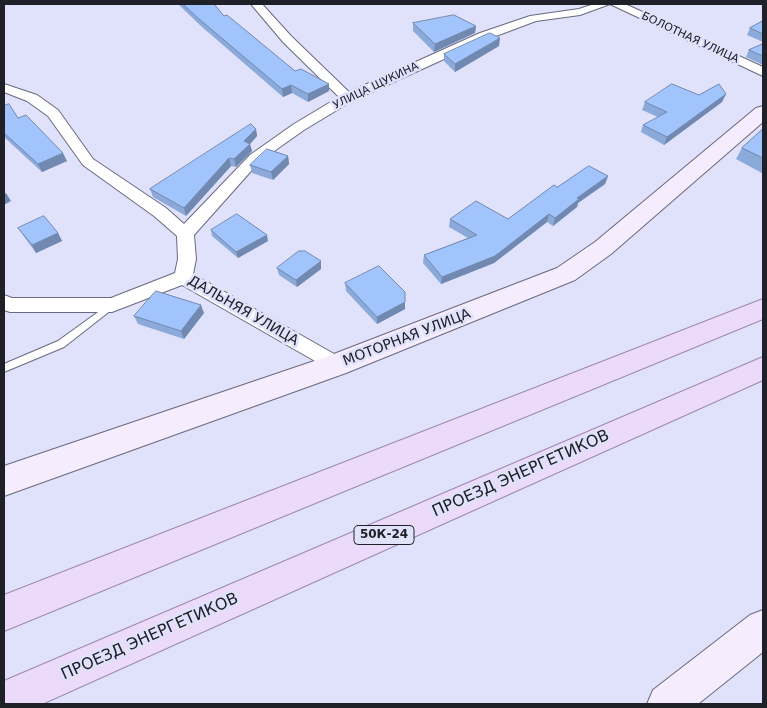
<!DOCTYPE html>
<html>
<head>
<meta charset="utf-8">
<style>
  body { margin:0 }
  #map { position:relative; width:767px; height:708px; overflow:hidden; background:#e0e1fa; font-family:"DejaVu Sans",sans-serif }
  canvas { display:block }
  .frame { position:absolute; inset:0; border:5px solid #202029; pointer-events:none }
</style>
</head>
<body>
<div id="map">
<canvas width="767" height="708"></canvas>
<div class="frame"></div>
</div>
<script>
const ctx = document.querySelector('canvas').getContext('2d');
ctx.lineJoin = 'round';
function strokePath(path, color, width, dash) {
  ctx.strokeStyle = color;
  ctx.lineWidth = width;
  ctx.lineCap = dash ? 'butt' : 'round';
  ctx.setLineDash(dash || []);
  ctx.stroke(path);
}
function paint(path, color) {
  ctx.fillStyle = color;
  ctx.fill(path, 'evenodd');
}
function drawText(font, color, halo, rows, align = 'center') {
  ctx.font = font + ' "DejaVu Sans",sans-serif';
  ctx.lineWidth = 5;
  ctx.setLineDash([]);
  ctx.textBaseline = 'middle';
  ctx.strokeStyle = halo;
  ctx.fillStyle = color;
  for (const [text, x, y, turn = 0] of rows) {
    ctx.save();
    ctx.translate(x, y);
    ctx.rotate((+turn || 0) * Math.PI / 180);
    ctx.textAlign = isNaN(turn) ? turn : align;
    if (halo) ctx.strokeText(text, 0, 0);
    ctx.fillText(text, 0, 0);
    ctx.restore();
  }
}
const lane = new Path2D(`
  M112,302L117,305L115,307L64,347L4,372V364L58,341Z`);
const street = new Path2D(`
  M251,4H262L291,36L349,92L480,33L530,16L579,9L594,4H625L763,67V76L610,4L580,15L536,21L488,39L352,101L304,130L260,161L194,235L196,259L193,274L343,359L346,365L343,371L336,373L182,285L112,312H10L4,310V295L12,298H111L175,273L178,259L177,236L154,216L83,165L48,116L27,101L4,92V84L37,95L58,110L93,159L166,208L184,224L250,155L294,124L339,97L283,42Z`);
const secondary = new Path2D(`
  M763,106V122L611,254L575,280L346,373L4,496V466L326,357L557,268L595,242L756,108Z
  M763,610V652L698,704H647L653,690L750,615Z`);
const primary = new Path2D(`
  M763,299V319L4,631V595Z
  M763,357V380L42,704H4V681Z`);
strokePath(lane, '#69697f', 2);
strokePath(street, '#69697f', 2);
strokePath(secondary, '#69697f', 2);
strokePath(primary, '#9c89af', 2);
paint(lane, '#fff');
paint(street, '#fff');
paint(secondary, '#f5ecfd');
paint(primary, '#ebdafa');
paint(new Path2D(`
  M178,4H214L224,16L295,71L329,84V91L308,102L292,93L283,97L201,26Z
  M763,21V42L747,35L750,28Z
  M413,23L476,26L475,33L434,52L413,31Z
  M763,44V65L746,57L749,50Z
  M499,46L455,72L444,61V54Z
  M726,94L722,102L664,145L641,132L643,125L658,117L642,110L645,102L699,95Z
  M4,106L18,118L67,161L42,172L4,137Z
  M256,129L257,136L250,144L252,151L236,167L231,166L186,216L153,197L150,189Z
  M763,129V172L762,173L736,159L742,148Z
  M288,156L289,164L273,180L252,173L250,165Z
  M608,176L605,184L578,203L577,207L553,226L547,222L494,263L441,284L423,263L424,255L468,238L449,227L450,219H508L557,187Z
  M18,228L58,233L62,241L36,253L23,235Z
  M211,230L268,241L238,258L212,236Z
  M277,268L321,269L297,287L279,275Z
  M345,283L405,309L377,324L346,291Z
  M204,313L184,339L138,324L134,316Z`), '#8ba9d9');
paint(new Path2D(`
  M476,26L475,33L434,52L435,44Z
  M500,38L499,46L455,72V64Z
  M329,84V91L308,102V94Z
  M291,85L292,93L283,97L282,89Z
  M726,94L722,102L664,145L667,137Z
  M256,129L257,136L250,144L252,151L236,167L234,159L244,141Z
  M63,153L67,161L42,172L38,164Z
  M288,156L289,164L273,180L271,172Z
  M229,158L231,166L186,216L184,208Z
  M608,176L605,184L578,203L577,207L553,226L555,218L577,198Z
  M6,193L11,201L4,205V194Z
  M549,214L547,222L494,263L441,284L442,277Z
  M58,233L62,241L36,253L32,245Z
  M267,235L268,241L238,258L236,252Z
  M321,261V269L297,287L296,280Z
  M405,302V309L377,324V317Z
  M201,305L204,313L184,339L181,331Z`), '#7189b0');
const building = new Path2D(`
  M183,4H214L224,16L227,15L295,71L301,69L329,84L308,94L291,85L282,89L199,19Z
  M454,15L476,26L435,44L413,23Z
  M763,21V34L750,28Z
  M490,33L500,38L455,64L444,54Z
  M763,44V56L749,50Z
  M672,84L699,95L719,84L726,94L667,137L643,125L667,112L645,102Z
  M9,104L18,118L26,115L63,153L38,164L4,133V106Z
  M251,124L256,129L244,141L250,144L234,159L229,158L184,208L150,189Z
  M763,129V158L742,148Z
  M267,149L288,156L271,172L250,165Z
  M589,166L608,176L577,198L579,199L555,218L549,214L495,256L442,277L424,255L477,235L450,219L476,201L508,219L554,185L557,187Z
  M237,214L267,235L236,252L211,230Z
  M44,216L58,233L32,245L18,228Z
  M299,251H305L321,261L296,280L277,268Z
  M379,266L405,292V302L377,317L345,283Z
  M156,291L201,305L181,331L134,316Z`);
paint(building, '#a2c4fc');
strokePath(building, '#7189b0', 1);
drawText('11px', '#202029', '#e0e1fa', [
  ["БОЛОТНАЯ УЛИЦА",690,38,25],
  ["УЛИЦА ЩУКИНА",376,86,-26]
]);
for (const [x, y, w] of [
  [384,535,60]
]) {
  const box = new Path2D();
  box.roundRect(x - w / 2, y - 9.5, w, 19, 4);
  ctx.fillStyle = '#e0e1fa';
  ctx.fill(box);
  strokePath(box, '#202029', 1);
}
drawText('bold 12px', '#202029', null, [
  ["50К-24",384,535]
]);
drawText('14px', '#202029', '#e0e1fa', [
  ["ДАЛЬНЯЯ УЛИЦА",243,311,30],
  ["МОТОРНАЯ УЛИЦА",407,338,-21]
]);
drawText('16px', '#202029', '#e0e1fa', [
  ["ПРОЕЗД ЭНЕРГЕТИКОВ",521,474,-24],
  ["ПРОЕЗД ЭНЕРГЕТИКОВ",150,637,-24]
]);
</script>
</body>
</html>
